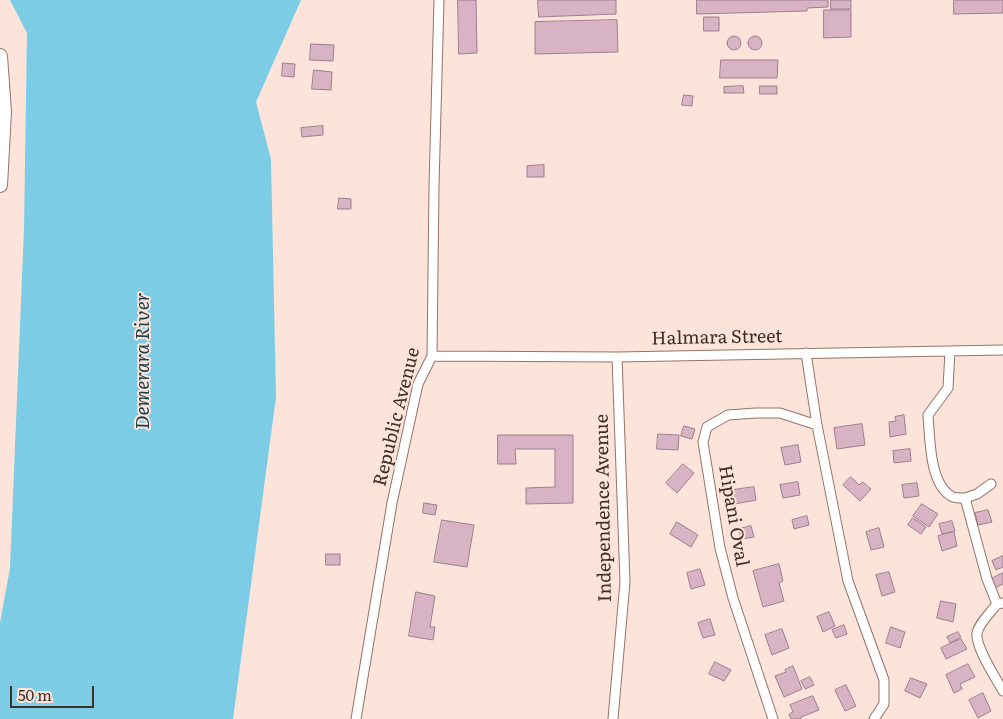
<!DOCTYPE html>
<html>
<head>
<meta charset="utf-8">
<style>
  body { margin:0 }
  #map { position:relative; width:1003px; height:719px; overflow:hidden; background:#fce4db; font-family:Literata,serif }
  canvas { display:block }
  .scale { position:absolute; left:10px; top:686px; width:84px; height:22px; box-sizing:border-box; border:2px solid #3d2e28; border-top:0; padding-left:6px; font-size:15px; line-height:18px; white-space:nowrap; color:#3d2e28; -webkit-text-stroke:4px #fce4db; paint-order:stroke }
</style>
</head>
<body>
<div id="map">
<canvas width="1003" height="719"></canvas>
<div class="scale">50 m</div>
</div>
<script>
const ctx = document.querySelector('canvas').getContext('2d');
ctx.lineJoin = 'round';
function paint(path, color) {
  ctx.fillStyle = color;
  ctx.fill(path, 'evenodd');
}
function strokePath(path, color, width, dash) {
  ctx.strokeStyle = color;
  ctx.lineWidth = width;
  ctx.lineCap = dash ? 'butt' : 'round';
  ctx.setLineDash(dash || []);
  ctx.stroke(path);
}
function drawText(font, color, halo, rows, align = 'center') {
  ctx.font = font + ' Literata,serif';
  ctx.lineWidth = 4;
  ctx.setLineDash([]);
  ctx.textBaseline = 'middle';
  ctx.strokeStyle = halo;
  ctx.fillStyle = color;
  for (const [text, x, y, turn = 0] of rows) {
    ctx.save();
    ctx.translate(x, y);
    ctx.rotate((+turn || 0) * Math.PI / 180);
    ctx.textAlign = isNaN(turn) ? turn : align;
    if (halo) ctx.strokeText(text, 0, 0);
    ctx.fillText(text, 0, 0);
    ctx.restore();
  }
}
paint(new Path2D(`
  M10,0H301L256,102L271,159L276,397L233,719H0V623L10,568L24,229L27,33Z`), '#7bcce4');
const building = new Path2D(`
  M458,0H476L477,53L459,54Z
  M538,0H616V14L539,17Z
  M697,0H828V7L807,8V11L697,14Z
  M831,0H851V9H831Z
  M954,0H1003V13L954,14Z
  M824,10H851V37L824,38Z
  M704,17H719V31H704Z
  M617,20L618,52L535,54V22Z
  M748 43a7 7 0 1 1 14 0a7 7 0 1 1-14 0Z
  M727 43a7 7 0 1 1 14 0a7 7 0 1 1-14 0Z
  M311,44L334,45L333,61L310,60Z
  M721,60H778L777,78H720Z
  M283,63L295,64L294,77L282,76Z
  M314,70L332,72L331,90L312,89Z
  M743,86L744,93H724V87Z
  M760,86H777V94H760Z
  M684,95L693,96L692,106L682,105Z
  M323,126V135L302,137L301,128Z
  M544,165V177H527V166Z
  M339,198L351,199V209H338Z
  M904,415L906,434L890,437L889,422L896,421L895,417Z
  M862,424L865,445L837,449L834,428Z
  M684,426L695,429L692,439L681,436Z
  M658,434L679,435L678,450L657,449Z
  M498,435H573V503L526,504V488L555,487V449H515L516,464H498Z
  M798,445L801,462L785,465L781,448Z
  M910,449L911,461L894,463L893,451Z
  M683,464L694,473L677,493L666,483Z
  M851,477L859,485L863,482L871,489L860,501L843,485Z
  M798,482L800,495L783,498L780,485Z
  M917,483L919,496L904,498L902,485Z
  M754,487L756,500L735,504L733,490Z
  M424,503L437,505L435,515L423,513Z
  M922,504L938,514L929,527L913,516Z
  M988,510L992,522L978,525L975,513Z
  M807,516L809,525L794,529L792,520Z
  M913,518L926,527L921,534L908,525Z
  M442,520L474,525L467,567L434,562Z
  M952,521L955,531L942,534L939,524Z
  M677,522L698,535L691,547L670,534Z
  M751,526L754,537L741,539L739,529Z
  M879,528L884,547L871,550L866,532Z
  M954,532L957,546L942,551L938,536Z
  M326,554H340V565H326Z
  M1003,556V567L996,570L992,561Z
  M779,564L783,581L779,583L784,601L763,607L753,571Z
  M700,569L705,585L691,589L687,573Z
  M889,572L895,592L882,596L876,575Z
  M1003,573V584L995,588L991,579Z
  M416,592L435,596L430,627H435L433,640L409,636Z
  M941,601L956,604L953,622L937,618Z
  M829,612L835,626L823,632L817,617Z
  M710,619L715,635L703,638L698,623Z
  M844,625L847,634L836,638L832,630Z
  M891,627L905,632L900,648L886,643Z
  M782,629L789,648L772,655L765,635Z
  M958,632L961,637L950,643L947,637Z
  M961,639L967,649L946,659L941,648Z
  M715,662L731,670L724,681L709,674Z
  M968,664L975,677L960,684L962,689L954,693L946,675Z
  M793,666L802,689L784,697L775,676L786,672L785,670Z
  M810,677L814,685L805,689L801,681Z
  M911,678L927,684L920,698L905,691Z
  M846,685L856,706L845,711L835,690Z
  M983,693L991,711L978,718L969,700Z
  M813,696L819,710L801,717V719H791L789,714L793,712L790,705Z`);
paint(building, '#d8b3c4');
strokePath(building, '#9f7d8d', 1);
const street = new Path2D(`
  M950,351L948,388L928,415C930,437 929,486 953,497C956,498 961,498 965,498L987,579L997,604L1003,603
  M806,353L817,425L848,581L884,680V704L874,719
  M432,356L617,357L1003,350
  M965,498L977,494L991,484
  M997,604C991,612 979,623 977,633C975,647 996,678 1003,691
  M356,719L392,503L418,384L432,356L434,186L439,0
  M613,719L625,582L617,357
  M773,719L733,598L720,548L703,442L707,427L728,415L756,413H780L817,425`);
const secondary = new Path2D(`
  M0,56L4,112L0,185`);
strokePath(street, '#957366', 11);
strokePath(secondary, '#957366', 16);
strokePath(street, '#fff', 9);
strokePath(secondary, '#fff', 14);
drawText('18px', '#3d2e28', '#fce4db', [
  ["Halmara Street",717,338,-1],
  ["Republic Avenue",397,417,-76],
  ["Independence Avenue",604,508,-91],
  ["Hipani Oval",733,516,80]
]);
drawText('italic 19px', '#1a404a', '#fce4db', [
  ["Demerara River",143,361,-90]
]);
</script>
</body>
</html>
